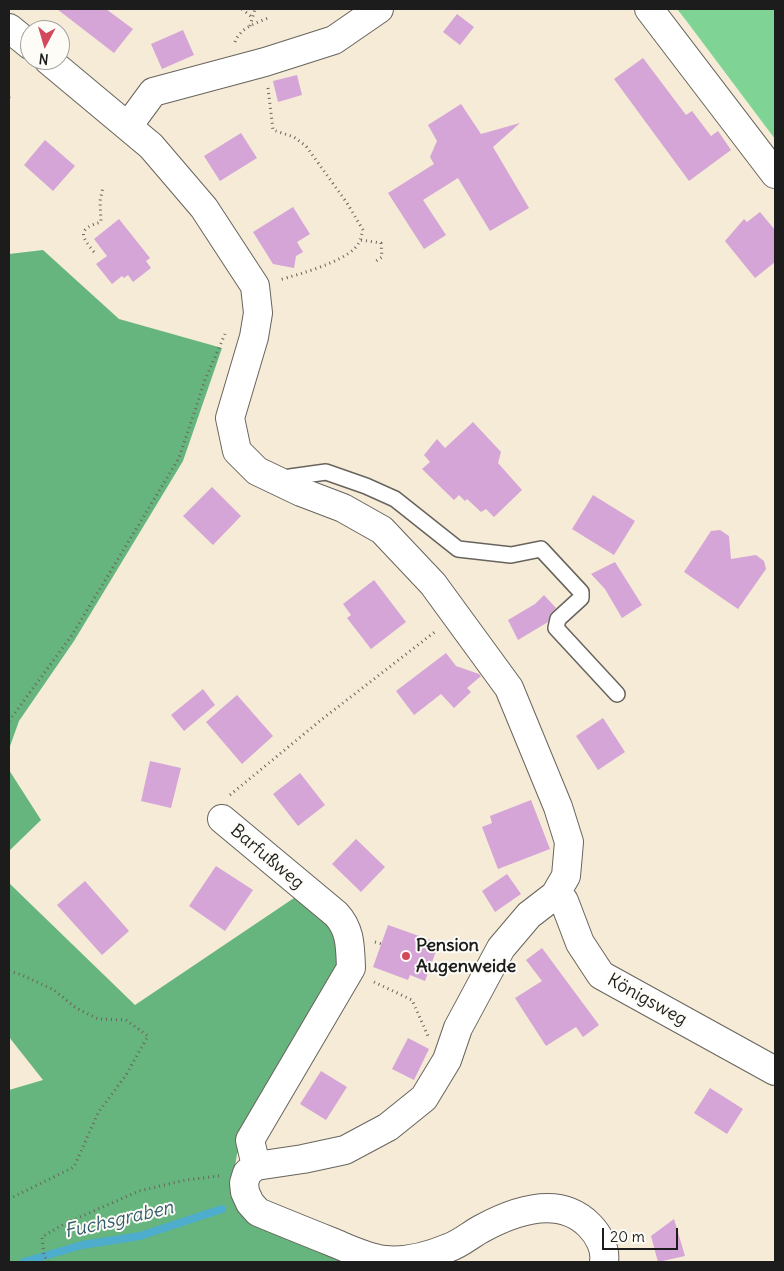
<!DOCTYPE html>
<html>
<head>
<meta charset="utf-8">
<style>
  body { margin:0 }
  #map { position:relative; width:784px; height:1271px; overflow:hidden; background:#f5ebd7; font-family:Delius,sans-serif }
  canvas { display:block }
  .frame { position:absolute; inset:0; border:10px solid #1c1c1c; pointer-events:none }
  .north { position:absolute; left:20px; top:20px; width:50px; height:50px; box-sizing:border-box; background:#fdfcf7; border:1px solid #a3a29f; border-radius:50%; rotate:186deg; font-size:14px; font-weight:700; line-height:20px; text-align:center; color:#1c1c1c }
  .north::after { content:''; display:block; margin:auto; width:18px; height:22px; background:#d1495b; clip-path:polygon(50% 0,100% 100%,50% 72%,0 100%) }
  .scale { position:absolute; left:602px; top:1228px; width:76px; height:22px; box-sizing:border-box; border:2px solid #1c1c1c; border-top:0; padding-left:6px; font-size:15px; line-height:18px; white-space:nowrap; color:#1c1c1c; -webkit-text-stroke:4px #fdfcf7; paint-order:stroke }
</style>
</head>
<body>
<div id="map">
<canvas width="784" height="1271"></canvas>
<div class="frame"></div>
<div class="north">N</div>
<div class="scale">20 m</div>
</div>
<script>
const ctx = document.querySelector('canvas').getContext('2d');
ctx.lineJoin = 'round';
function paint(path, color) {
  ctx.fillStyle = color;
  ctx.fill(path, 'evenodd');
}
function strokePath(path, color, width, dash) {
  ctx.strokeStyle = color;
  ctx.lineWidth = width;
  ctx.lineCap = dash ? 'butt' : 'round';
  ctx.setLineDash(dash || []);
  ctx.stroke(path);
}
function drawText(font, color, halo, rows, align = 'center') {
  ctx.font = font + ' Delius,sans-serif';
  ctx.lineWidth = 4;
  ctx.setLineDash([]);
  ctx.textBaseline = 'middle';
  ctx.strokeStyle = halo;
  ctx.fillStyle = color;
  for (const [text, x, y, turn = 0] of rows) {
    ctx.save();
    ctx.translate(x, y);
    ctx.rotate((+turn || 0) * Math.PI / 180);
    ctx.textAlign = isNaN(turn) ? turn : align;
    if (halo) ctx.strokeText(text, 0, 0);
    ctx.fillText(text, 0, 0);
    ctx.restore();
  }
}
paint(new Path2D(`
  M677,9H775V139L685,19Z`), '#7fd395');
paint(new Path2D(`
  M43,250L119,319L222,348L183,461L74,641L19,721L9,749V254Z
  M9,770L41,820L9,851Z
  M9,883L135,1005L294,898L317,906L336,931L343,970L237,1154L232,1185L348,1262H9V1090L43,1080L9,1037Z`), '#67b57e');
strokePath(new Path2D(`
  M24,1262L82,1245L140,1236L222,1209`), '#4eaccd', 8);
paint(new Path2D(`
  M57,9H106L133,29L114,53Z
  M457,14L474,27L460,45L443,32Z
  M183,30L194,55L162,69L151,44Z
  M643,58L686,115L692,111L711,136L718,131L731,150L689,181L614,79Z
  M297,75L302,95L278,102L273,81Z
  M461,104L481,134L520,123L493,147L529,208L490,231L458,178L423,200L446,235L424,249L388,193L434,164L430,157L437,141L428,125Z
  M241,133L257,158L220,181L204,156Z
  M45,140L75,166L53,191L24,165Z
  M293,207L310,234L297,242L303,252L296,256L294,268L273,264L253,232Z
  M760,212L775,230V262L755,278L725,241L744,219L747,222Z
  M119,219L150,258L146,261L151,268L133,282L128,275L124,278L122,276L112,284L96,264L107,256L94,239Z
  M473,422L501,452L498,463L522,490L494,517L486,509L481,512L467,499L465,501L459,495L454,500L422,469L430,462L424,455L437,439L445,448Z
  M212,487L241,516L213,545L183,516Z
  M593,495L635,521L614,555L572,529Z
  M720,530L729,536L731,559L756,555L764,561L766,569L738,609L684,572L711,531Z
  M615,562L642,605L622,618L605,589L591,574Z
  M374,580L406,622L371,649L347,618L351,615L343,604Z
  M544,595L556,608L551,613L548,622L518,640L508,620L535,604Z
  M446,653L456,666L479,674L481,676L467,688L471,692L454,708L441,694L414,715L396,691Z
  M203,689L215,705L184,731L171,715Z
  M237,695L273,736L242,764L206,722Z
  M603,718L625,752L598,770L576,736Z
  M150,761L181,768L171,808L141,801Z
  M300,773L325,805L298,826L273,794Z
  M531,800L550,849L498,869L482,827L492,823L490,816Z
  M356,839L385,867L361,892L332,864Z
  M216,866L253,890L225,931L189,906Z
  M507,874L521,894L495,912L482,891Z
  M85,881L129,931L102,955L57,905Z
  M388,925L439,943L425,981L410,975L408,980L373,967Z
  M542,948L599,1025L583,1037L576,1027L546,1046L515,998L542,981L526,960Z
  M408,1038L429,1049L414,1080L392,1069Z
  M321,1071L347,1087L326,1120L300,1104Z
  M710,1088L743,1109L727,1134L694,1113Z
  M674,1219L685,1256L658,1262L651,1236Z`), '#d4a5d6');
const service = new Path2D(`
  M286,486L290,477L326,472L366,486L395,499L458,549L511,555L541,549L581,592V598L558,619L556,628L617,694`);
const minor = new Path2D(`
  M9,28L30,45
  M48,60L151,146L204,208L255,286L258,313L254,337L230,418L237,451L257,471L301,492L343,508L382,530L433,584L509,688L558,807L569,842L566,876L555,895L529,915L501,948L458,1028L447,1060L424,1098L388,1127L345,1150L303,1159L256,1166L247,1173L244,1183L245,1192L250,1203L258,1212C282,1222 307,1232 332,1242C349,1249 367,1258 385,1260C407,1262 429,1256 448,1248C460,1244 470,1235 481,1229C514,1211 559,1195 589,1225C599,1235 606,1249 604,1262
  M128,126L153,92L265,62L334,40L379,9
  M222,819L336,914C351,930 350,947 351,968L250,1140L256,1166
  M555,895L564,901L580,943L601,975L775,1071`);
const secondary = new Path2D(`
  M649,9L775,174`);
strokePath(service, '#68645d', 18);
strokePath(minor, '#68645d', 30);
strokePath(secondary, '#68645d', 30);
strokePath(new Path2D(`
  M242,9L253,18
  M250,26L255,9
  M235,42C240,28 256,23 268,18
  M268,88L273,130L294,137L306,146L347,203L363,230C361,237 360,243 355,248C340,263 300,274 279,280
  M9,97L10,96
  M361,240L381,243L382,257L376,261
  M94,252C80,235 78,229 101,222L100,201L103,187
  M9,721L72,635L179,458L205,380L225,334
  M230,795L321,720L436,631
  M375,942L382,944
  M9,971L22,975L54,990L76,1008L98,1019L126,1020L148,1036L126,1075L98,1113L74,1167L9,1199
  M374,982L412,1000L428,1036
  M49,1262L44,1256L42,1237L64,1224L139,1191L186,1180L219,1176`), '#68645d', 3, [1, 4]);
strokePath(service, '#fff', 15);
strokePath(minor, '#fff', 28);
strokePath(secondary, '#fff', 28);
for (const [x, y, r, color] of [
  [406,956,5,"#d1495b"]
]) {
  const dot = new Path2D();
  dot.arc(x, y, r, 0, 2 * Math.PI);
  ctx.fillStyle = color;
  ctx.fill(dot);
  strokePath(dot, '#fdfcf7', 2);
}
drawText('18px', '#1c1c1c', '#fdfcf7', [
  ["Barfußweg",267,857,40],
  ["Königsweg",647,1000,29]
]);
drawText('bold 18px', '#1c1c1c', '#fdfcf7', [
  ["Pension",416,946],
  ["Augenweide",416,967]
], 'left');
drawText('italic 19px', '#325d6c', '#fdfcf7', [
  ["Fuchsgraben",119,1220,-13]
]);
</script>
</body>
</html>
